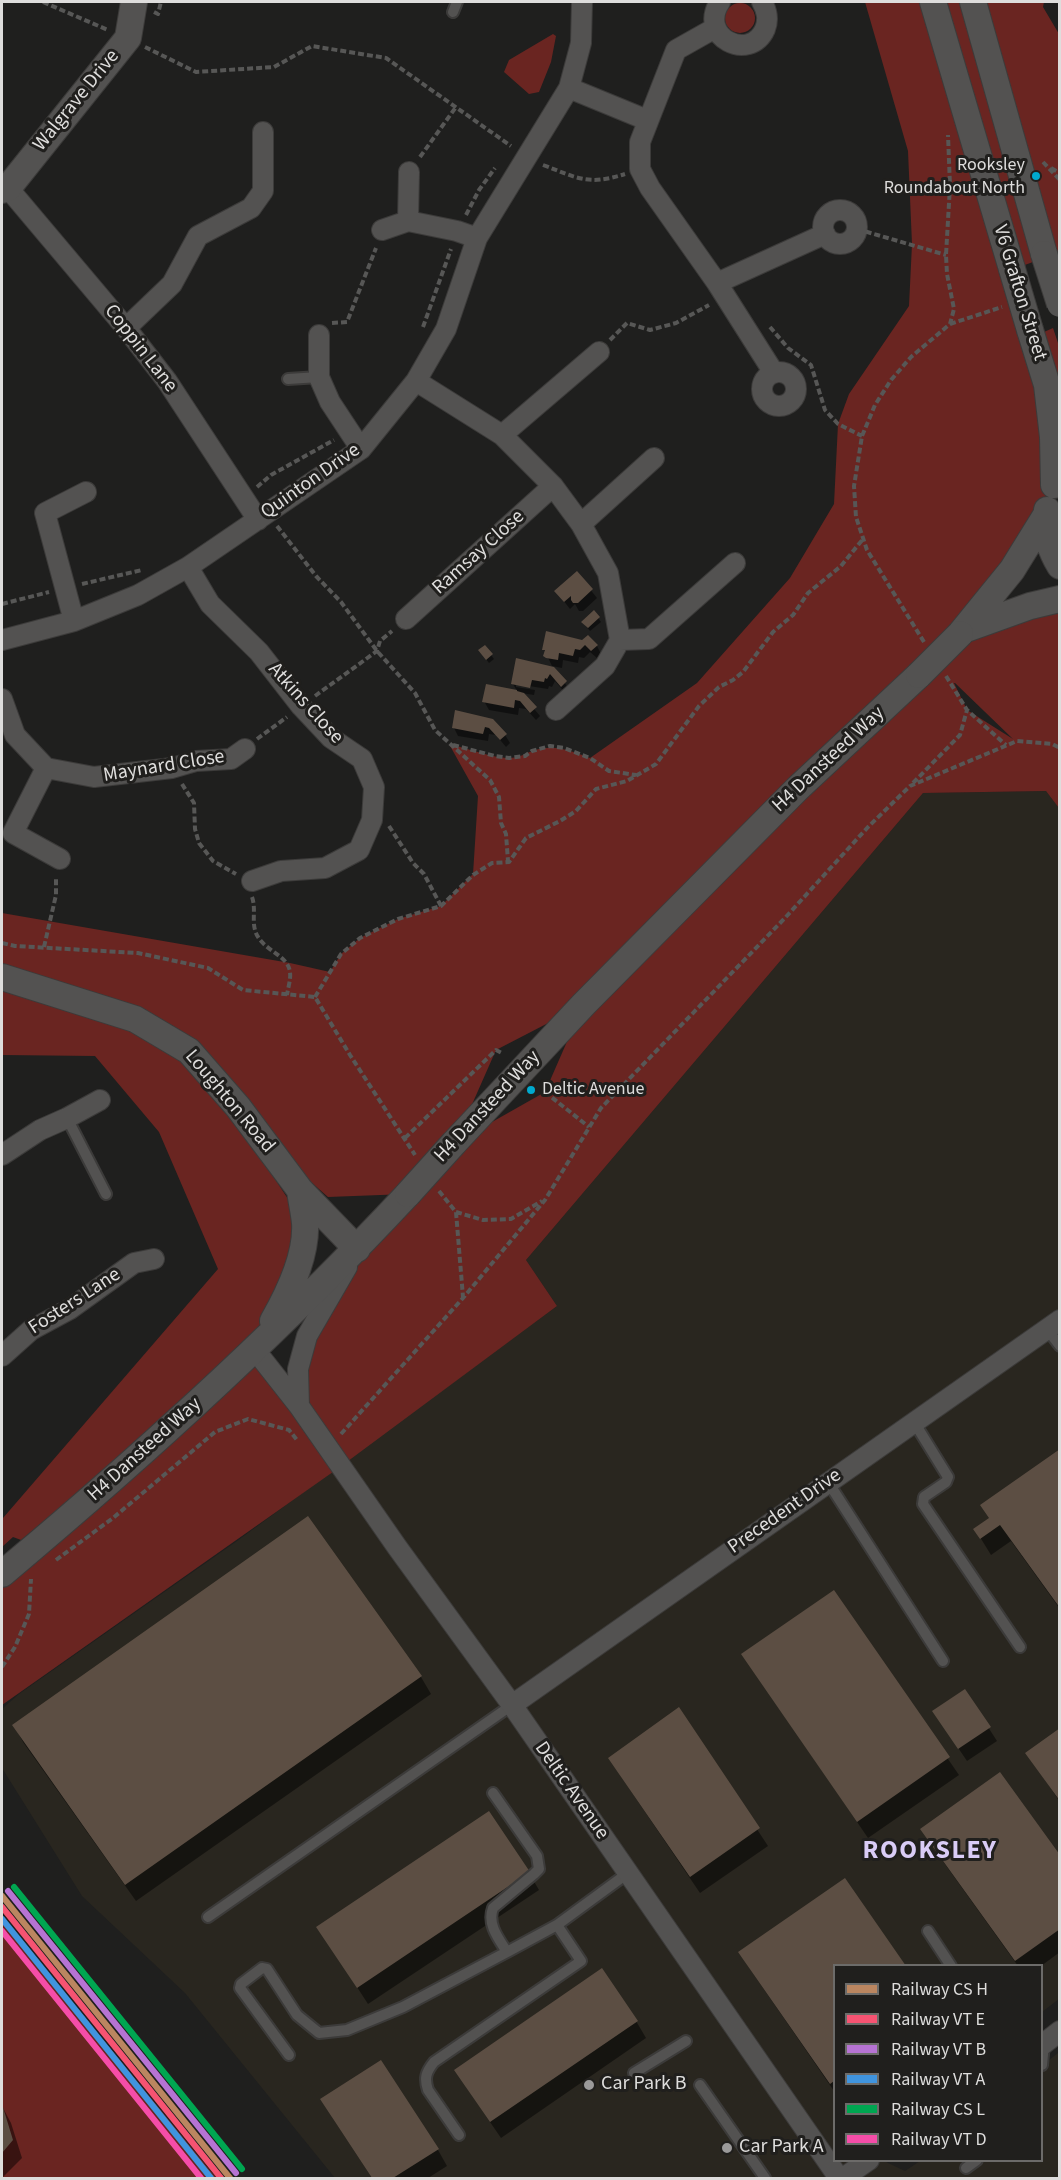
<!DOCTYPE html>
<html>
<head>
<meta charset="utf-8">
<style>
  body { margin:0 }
  #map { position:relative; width:1061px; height:2180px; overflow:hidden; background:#1f1f1e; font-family:"Source Sans 3",sans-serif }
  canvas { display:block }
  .frame { position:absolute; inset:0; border:3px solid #dedddc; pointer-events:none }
  .legend { position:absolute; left:833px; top:1964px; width:210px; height:198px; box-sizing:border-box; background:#201f1d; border:2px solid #6c6b69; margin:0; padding:8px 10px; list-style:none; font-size:18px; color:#dedddc }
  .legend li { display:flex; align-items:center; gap:12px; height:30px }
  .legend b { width:30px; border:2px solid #6c6b69 }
</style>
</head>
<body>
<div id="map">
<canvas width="1061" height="2180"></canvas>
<div class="frame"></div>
<ul class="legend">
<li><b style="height:8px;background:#bb8660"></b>Railway CS H</li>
<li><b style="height:8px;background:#f65372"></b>Railway VT E</li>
<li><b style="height:8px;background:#b673d3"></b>Railway VT B</li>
<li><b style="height:8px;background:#4094de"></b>Railway VT A</li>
<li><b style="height:8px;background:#00a651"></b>Railway CS L</li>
<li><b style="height:8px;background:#f54da8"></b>Railway VT D</li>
</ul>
</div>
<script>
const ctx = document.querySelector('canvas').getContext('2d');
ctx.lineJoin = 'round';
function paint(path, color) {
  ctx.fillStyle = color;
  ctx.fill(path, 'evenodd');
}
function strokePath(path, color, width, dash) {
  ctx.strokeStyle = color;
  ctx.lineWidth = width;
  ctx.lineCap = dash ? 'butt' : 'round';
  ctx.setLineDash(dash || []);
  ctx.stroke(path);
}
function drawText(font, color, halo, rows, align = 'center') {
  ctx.font = font + ' "Source Sans 3",sans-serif';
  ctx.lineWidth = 6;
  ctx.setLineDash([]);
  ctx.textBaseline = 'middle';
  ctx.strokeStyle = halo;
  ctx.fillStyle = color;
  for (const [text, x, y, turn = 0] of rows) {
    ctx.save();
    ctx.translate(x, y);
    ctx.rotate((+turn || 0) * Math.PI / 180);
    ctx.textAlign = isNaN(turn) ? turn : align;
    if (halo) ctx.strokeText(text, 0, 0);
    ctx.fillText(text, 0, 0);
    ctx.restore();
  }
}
paint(new Path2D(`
  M1046,791L1060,808L1059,1999L1042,2012V1966H834V2160L884,2161L905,2171L920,2161L1042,2160V2066L1059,2052V2178H335L185,1993L82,1896L2,1768V1709L19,1694L237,1541L557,1306L526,1260L923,793Z`), '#29261f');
paint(new Path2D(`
  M865,2H933L1047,385L1054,485L1049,501L967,628L1059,599V808L1046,791L923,793L526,1260L557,1306L340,1467L2,1705V1574L255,1350L298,1405L307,1336L407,1194L328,1197L231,1112L290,1202L296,1218L285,1288L255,1332L118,1460L21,1540L13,1537L2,1547V1517L3,1518L218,1269L159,1132L95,1056L2,1055V913L290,963L330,972L341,954L360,938L398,919L441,906L473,874L478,796L449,744C466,748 493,758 509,758C519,758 526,753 535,750C556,744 571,751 590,758L697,683L790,578L834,504L838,424L849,394L909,306L912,244L908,151ZM954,683H955L1013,739L967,710ZM583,1005L545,1092L455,1143L496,1050Z
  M943,2H961L1033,262L1022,266Z
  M983,2H1044L1043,7L1059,34V304Z
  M725 18a15 15 0 1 1 30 0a15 15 0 1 1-30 0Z
  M553,34L556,36L551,62L539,92L529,94L504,72L509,60Z
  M1053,328L1059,346V385L1044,332Z
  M2,1916L213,2174L217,2178H2Z`), '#6a2521');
paint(new Path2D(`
  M577,573L597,598L583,611H579L575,604L570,609L556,591Z
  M594,612L601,622L590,631L585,625Z
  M547,633L597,646L601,654L597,658L590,652L584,658L579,657L578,663L563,660L562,668L552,666L544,649Z
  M485,647L494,659L489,663L482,654Z
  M553,668L570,690L566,694L555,681L552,687L549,686L548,689L516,684V687L535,690L534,695L521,693L540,716L536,720L526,709L519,708L518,715L489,710L484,701L517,691L513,684Z
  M457,712L505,735L510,743L506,747L496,735L489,734L488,741L458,736L454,728Z
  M1060,1451V1609L1011,1541L991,1555L975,1529L990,1519Z
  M308,1518L421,1677L431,1694L136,1901L23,1742L14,1725Z
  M833,1592L959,1775L868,1838L743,1655Z
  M965,1691L997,1741L967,1761L942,1724Z
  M678,1709L768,1846L700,1893L620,1775Z
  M1060,1729V1802L1027,1753Z
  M922,1829L1060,1858V1952L1041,1966H1018L932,1846Z
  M529,1873L539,1890L368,2004L318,1927Z
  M740,1953L834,1966V2091L750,1969Z
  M636,2021L646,2038L501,2138L466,2087Z
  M2,2106L11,2123L22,2158L2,2178Z
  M332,2117L438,2150L447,2166L428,2178H372Z`), '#0007');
paint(new Path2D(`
  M577,571L593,589L578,603H573L571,600V596L564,602L554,591Z
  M594,610L600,617L588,628L581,622Z
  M546,631L582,640L588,635L598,645L591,651L585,645L580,650L575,649L573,656L559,653L558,660L546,658L543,656L545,650H542Z
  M485,645L493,654L486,660L478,650Z
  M516,658L554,667L567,681L561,687L550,674L547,679L545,678L544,682L532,680L530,688L511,684Z
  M486,684L517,690V691L524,693L537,707L530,713L520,701L515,700L514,708L482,702Z
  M455,710L493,719L507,734L500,740L489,728L485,727L483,734L452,728Z
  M1060,1449V1608L1000,1525L980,1539L973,1529L989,1518L980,1505Z
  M308,1516L422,1676L125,1885L12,1725Z
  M834,1590L950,1757L857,1822L741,1654Z
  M965,1689L991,1727L958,1749L932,1711Z
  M679,1707L760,1828L690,1877L608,1758Z
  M1060,1728V1801L1025,1753Z
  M1000,1772L1060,1855V1929L1015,1961L920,1829Z
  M489,1811L530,1872L357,1988L316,1927Z
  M845,1878L906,1966H834V2081L830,2084L738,1952Z
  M602,1968L638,2021L490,2122L454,2070Z
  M381,2060L439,2149L393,2178H372L320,2099Z
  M2,2104L13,2140L2,2153Z`), '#5c4e43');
const service = new Path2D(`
  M453,12L457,2
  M288,379L319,377
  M67,1118L106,1194
  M1047,1329L1060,1346
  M914,1422L948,1477L946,1482L924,1497L923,1504L1020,1647
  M828,1482L943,1661
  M493,1793L537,1856L539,1869L534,1874L493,1908C487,1924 498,1938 507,1952L557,1925L628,1873
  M208,1917L512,1705
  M928,1931L951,1966
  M289,2055L240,1988L241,1984L262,1968L267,1969L297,2015L319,2033L347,2030L403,2007L507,1952
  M1042,2065L1044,2043
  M634,2073L686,2041
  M700,2085L765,2178
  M459,2135L428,2090C424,2078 426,2072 434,2062L581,1961L557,1925
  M966,2168L977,2160`);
const minor = new Path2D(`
  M720,2C697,37 750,63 765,29C769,19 767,11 762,2
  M715,28L676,50L640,142V169L650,188L717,283L774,373
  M569,88L647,120
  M8,188L126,328L167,381L258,520
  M823 227a17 17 0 1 1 34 0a17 17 0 1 1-34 0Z
  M408,221L409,172
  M382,230L408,221L457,231L477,238
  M717,283L825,234
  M126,328L172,284L198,236L251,208L263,191V132
  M319,335V377L330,402L361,449
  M762 389a17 17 0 1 1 34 0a17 17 0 1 1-34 0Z
  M416,381L502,435L553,486L581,524L608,573L620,640
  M502,435L599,352
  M581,524L654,458
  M188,567L210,604L259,652L301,706L331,738L362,759L374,787L372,820L359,850L325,868L281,871L252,881
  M406,619L553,486
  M74,621L45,513L86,492
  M2,640L74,621L138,595L188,567L361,449L416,381L446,329L477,238L569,88L581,43L582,2
  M2,699L15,735L46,768L94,777L172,768L196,761L231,759L245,749
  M556,710L605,666L620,640L649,639L735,563
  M46,768L13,833L60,859
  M2,1155L40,1130L67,1118L100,1100
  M255,1350L299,1406L397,1547L512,1705L839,2178
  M2,1356L31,1330L70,1309L134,1263L154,1259
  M299,1406L298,1369L307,1336L347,1267
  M512,1705L1060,1320
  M1042,2045L1060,2031
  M843,2178L869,2160`);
const tertiary = new Path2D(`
  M933,2L1012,269
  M973,2L1044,254
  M2,190L8,188L128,38L134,2
  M1030,330L1047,385L1053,437L1054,485
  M1047,510C1043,530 1050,549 1060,566
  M966,629L1030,606L1060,599
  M960,634L1012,570L1046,515
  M2,977L135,1019L189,1051L238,1107L300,1190L357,1249
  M454,1143L584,1004L797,789L919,675
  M273,1321C289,1293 307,1255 305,1223C304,1212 301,1200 300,1190
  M2,1574C144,1455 281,1330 408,1194`);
strokePath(service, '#3c3b3a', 14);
strokePath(minor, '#3c3b3a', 22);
strokePath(tertiary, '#3c3b3a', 28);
strokePath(new Path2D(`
  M43,2L108,30
  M154,12L158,14L161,2
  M145,47L196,72L274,67L312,46L386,58L511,146
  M420,157L456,107
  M1043,162L1060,180
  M543,165C578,178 587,186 625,174
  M1051,168L1060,173
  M466,215L479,190L495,168
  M857,229L946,255
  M332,323L347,322L376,248
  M950,324L1002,307
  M423,327L451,249
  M770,327L788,348L811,365L825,410L838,424L862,436
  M610,340L627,323L650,330L676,323L709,305
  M257,487L271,475L334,440
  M277,526L316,576L341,602L377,651L415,693L435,730L490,780L499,797L501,823L506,834L508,861
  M82,584L142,570
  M2,604L49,592
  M924,642L867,550L856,517L854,486L862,436L875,405L891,380L911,357L950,324L954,309L947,274L946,255L950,186L948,135
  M946,676L967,710L1006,745
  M315,696L377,651L380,641L392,631
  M257,739L287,717
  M453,745L495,756L509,758L525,756L532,751L550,746L564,748L590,758L609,771L636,775
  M913,783L960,735L967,710
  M182,784L194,803L195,829L199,843L213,861L236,874
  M389,826L413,863L424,874L441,906
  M252,897C256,908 252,919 255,930C260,950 288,954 290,972C291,979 288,988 287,995
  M2,943L15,946L138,953L208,968L243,990L315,997L350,1055L415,1155
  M44,947L56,895V877
  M315,997L341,954L360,938L398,919L441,906L473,875L492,863L509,862L526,838L560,821L576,811L596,789L627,781L656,764L699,706L719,687L733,680L743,672L773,632L793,615L808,593L841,566L863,539
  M545,1092L589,1127
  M405,1138L496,1050L502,1053
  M439,1191L456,1212L463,1297
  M456,1212L483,1220L511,1219L542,1201
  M341,1434L463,1298L545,1200L601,1108L784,919L868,827L910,786L1017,741L1052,744L1060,748
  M56,1560L113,1518L215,1432L248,1419L289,1430L297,1440
  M2,1667L15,1647L29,1614L31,1579`), '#575756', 4, [6, 3]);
strokePath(service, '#535251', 10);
strokePath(minor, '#535251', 20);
strokePath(tertiary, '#535251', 26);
const tertiaryBridge = new Path2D(`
  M1044,254L1060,304
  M1012,269L1030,330
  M919,675L960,634
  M408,1194L454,1143`);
strokePath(tertiaryBridge, '#3c3b3a', 28, []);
strokePath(tertiaryBridge, '#535251', 26);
strokePath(new Path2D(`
  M2,1896L230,2178`), '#bb8660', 6);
strokePath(new Path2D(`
  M2,1907L221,2178`), '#f65372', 6);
strokePath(new Path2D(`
  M8,1891L236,2173`), '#b673d3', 6);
strokePath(new Path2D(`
  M2,1919L211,2178`), '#4094de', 6);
strokePath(new Path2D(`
  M14,1887L242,2169`), '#00a651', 6);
strokePath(new Path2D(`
  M2,1931L201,2178`), '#f54da8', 6);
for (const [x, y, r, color] of [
  [1036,176,5,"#00a9ce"],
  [531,1090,5,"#00a9ce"],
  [589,2085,6,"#9b9a9a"],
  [727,2148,6,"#9b9a9a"]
]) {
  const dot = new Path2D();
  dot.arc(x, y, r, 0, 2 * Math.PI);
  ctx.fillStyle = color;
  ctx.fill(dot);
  strokePath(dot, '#201f1d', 2);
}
drawText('18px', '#dedddc', '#201f1d', [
  ["Rooksley",1025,166],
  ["Roundabout North",1025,189],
  ["Deltic Avenue",542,1090,"left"]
], 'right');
drawText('20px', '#dedddc', '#201f1d', [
  ["Walgrave Drive",77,101,-51],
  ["V6 Grafton Street",1019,293,73],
  ["Coppin Lane",140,349,52],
  ["Quinton Drive",311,482,-35],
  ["Ramsay Close",479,553,-42],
  ["Atkins Close",305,704,48],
  ["H4 Dansteed Way",829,760,-43],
  ["Maynard Close",164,767,-9],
  ["Loughton Road",229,1102,50],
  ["H4 Dansteed Way",488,1107,-47],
  ["Fosters Lane",75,1302,-33],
  ["H4 Dansteed Way",145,1450,-42],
  ["Precedent Drive",785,1512,-35],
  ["Deltic Avenue",571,1791,55]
]);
drawText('20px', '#dedddc', '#201f1d', [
  ["Car Park B",601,2085],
  ["Car Park A",739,2148]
], 'left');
ctx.letterSpacing = '1.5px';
drawText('bold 26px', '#d9ccf6', '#201f1d', [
  ["ROOKSLEY",930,1852]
]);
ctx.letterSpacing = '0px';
</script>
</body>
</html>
